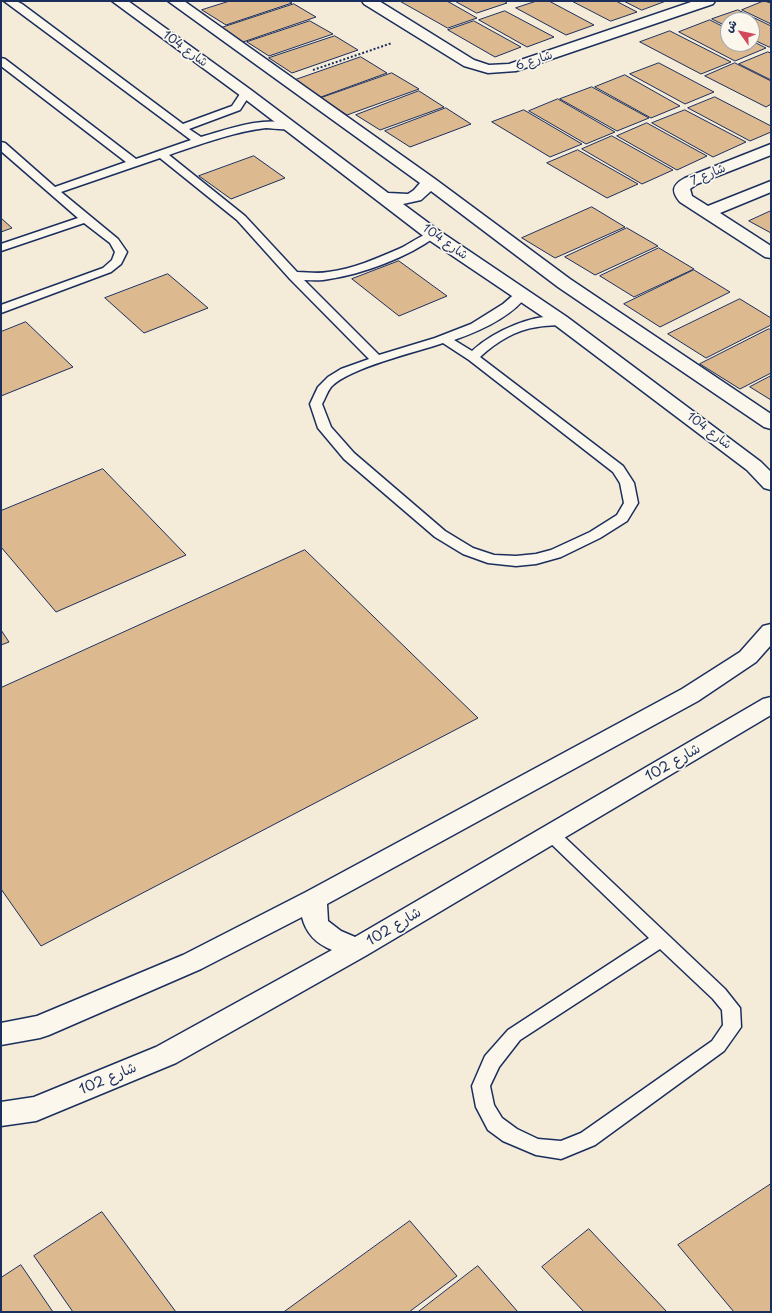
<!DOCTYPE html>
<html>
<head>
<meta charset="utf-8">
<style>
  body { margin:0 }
  #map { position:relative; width:772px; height:1313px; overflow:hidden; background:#f5ebd9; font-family:"Playpen Sans","Playpen Sans Arabic",sans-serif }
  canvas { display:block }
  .frame { position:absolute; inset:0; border:2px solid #1b2f5e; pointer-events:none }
  .north { position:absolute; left:720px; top:12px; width:40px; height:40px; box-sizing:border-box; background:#fbf7ec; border:1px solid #a1a7b3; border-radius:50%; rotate:303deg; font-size:11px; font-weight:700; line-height:16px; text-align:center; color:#1b2f5e }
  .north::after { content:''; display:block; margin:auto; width:14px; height:18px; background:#d1495b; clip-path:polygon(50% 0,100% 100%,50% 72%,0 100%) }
</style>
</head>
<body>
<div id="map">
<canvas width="772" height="1313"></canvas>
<div class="frame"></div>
<div class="north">ش</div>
</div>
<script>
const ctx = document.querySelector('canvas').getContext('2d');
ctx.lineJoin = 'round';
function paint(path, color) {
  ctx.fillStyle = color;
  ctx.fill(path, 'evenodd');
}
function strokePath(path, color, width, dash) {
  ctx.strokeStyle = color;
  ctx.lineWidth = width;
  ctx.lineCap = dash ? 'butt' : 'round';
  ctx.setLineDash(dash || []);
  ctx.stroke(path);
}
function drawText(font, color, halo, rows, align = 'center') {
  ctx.font = font + ' "Playpen Sans","Playpen Sans Arabic",sans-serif';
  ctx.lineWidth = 3.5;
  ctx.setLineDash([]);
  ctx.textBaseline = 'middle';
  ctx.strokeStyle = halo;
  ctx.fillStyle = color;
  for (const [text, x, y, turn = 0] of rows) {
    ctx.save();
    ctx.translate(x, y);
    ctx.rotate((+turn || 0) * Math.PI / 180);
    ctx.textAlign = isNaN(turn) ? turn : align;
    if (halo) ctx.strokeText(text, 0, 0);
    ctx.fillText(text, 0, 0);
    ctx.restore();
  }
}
const building = new Path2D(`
  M230,1H288L292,3L226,25L202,10Z
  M400,1H447L477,18L448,28Z
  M455,1H504L507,3L477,13Z
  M537,1H549L594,25L566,35L516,8Z
  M572,1H616L637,12L611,21Z
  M624,1H666L642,10Z
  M764,1L771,3V24L742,10Z
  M294,4L316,17L243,42L221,28Z
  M738,10L771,26V47H769L752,39V20H728V27L712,19Z
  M505,11L554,37L527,47L479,20Z
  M710,20L728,29V44H752V41L766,48L735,61L679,32Z
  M310,21L333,34L269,56L247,42Z
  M474,21L521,47L495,57L448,30Z
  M670,31L731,62L701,74L640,42Z
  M335,36L358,50L292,73L269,58Z
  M768,52L771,53V80L739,64Z
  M361,57L387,73L321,97L295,80Z
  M659,63L714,92L685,104L630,74Z
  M735,63L771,81V104L766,107L705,76Z
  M392,73L419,89L347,115L321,98Z
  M625,75L680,106L651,118L595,87Z
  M592,87L649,118L617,131L560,99Z
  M419,91L444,107L380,130L356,115Z
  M715,97L771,126V132L750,141L688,108Z
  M558,99L615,132L586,144L529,111Z
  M446,108L471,124L410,147L385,131Z
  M524,110L582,144L550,157L492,122Z
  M685,110L746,142L713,157L652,123Z
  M647,123L707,156L677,170L617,136Z
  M612,136L673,170L642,184L582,149Z
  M578,150L638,184L607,198L547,163Z
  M254,156L285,178L231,199L199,176Z
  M592,207L625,227L555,258L522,238Z
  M771,211V233L749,221Z
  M1,218L12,228L1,232Z
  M627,228L658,246L595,275L565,257Z
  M659,248L694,269L634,297L600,276Z
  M399,261L447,296L399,316L352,279Z
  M694,270L730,292L660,327L624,304Z
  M168,274L208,308L144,333L105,298Z
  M740,299L771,318V325L706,358L668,334Z
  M26,322L73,367L1,396V332Z
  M769,329L771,330V373L740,389L700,364Z
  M771,376V400L750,387Z
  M103,469L186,555L56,612L1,547V511Z
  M305,550L478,718L41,946L1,889V688Z
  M1,630L9,642L1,645Z
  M771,1184V1312H734L678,1245Z
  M102,1212L176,1312H73L34,1256Z
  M410,1221L457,1276L409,1312H284Z
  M589,1229L667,1312H584L542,1267Z
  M21,1265L53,1312H1V1278Z
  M478,1266L518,1312H418Z`);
paint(building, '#dcb98e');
strokePath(building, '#1b2f5e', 1);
const lane = new Path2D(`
  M4,1H16L22,4L183,124L232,106L242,91H250L251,93L240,110L189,129L201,137C229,129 262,116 292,124L293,126C288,132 274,128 266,128C233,132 201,144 169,155L245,216L297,272C307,272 318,274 328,272C353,269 378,258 401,248C410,244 428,230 436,232L438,234L436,236C409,257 362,274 329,279C321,281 312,280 304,280L379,355L435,338L471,324L503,304L518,291H526L528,294C512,317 480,331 454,340L472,351C493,332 536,311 565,318L567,321L565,324C556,326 547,325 537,327C516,330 496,342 480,357L623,466L634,483L638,503L627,521L600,538L561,557L536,564L516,566L488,563L463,554L435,537L344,459L318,428L310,404L318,387L328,377L341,369L369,359L290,279L237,220L160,158L61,192L118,239L127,252L121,264L111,272L1,313V305L103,268L112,260L115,252L110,243L84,223L1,251V244L78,218L1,151V142L5,143L55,187L126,162L1,66V58L5,59L136,159L191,140ZM443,343L469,360L613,472L620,483L624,503L617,515L590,532L551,550L536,554L516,556L494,555L473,548L445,531L354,453L331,427L322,404C325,399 327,392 331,387C348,368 417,352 443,343Z
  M551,828L557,830L725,989L740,1008L741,1027L724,1051L595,1145L561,1159L536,1155L503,1141L488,1130L476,1107L472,1086L485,1056L508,1030L649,938L545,838L543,834L545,830ZM660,949L713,999L722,1010L723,1025L712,1041L581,1133L561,1141L538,1139L517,1129L502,1118L494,1105L490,1086L499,1067L520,1040Z`);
const street = new Path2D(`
  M362,1H379L474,60L489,65L509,64L694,1H715L713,4L516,71L488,73L464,66L364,4Z
  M771,144V155L697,184L690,189L692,196L708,206L771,181V192L720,213L771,246V258L765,257L680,202C671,191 672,185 685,178Z`);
const secondary = new Path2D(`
  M112,1H128L251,90L388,193L408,194L414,190L420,183L168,1H184L435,179L570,279L771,414V429L764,427L558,287L431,191L421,200L403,204L438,230L567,317L761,462L771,472V490L764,488L747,470L555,325L426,238L241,96Z
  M771,624V645L756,662L698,701L327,904L328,921L341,931L355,937L763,699L771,697V715L367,955L176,1063L36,1121L1,1126V1102L34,1097L156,1047L332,950C317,944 306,934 302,917L201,969L49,1035L40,1038L1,1045V1023L37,1016L183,955L306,892L682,689L740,652L763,626Z`);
strokePath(lane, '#1b2f5e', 3);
strokePath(street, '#1b2f5e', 3);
strokePath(secondary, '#1b2f5e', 3);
strokePath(new Path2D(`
  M313,70L392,43`), '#1b2f5e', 2, [2, 2]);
paint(lane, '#fbf7ec');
paint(street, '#fbf7ec');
paint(secondary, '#fbf7ec');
drawText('12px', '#1b2f5e', '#fbf7ec', [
  ["شارع 104",185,49,36],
  ["شارع 6",534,61,-19],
  ["شارع 7",708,175,-23],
  ["شارع 104",445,242,35],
  ["شارع 104",709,431,37]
]);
drawText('14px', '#1b2f5e', '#fbf7ec', [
  ["شارع 102",673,763,-30],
  ["شارع 102",394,927,-31],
  ["شارع 102",108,1079,-23]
]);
</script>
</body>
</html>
